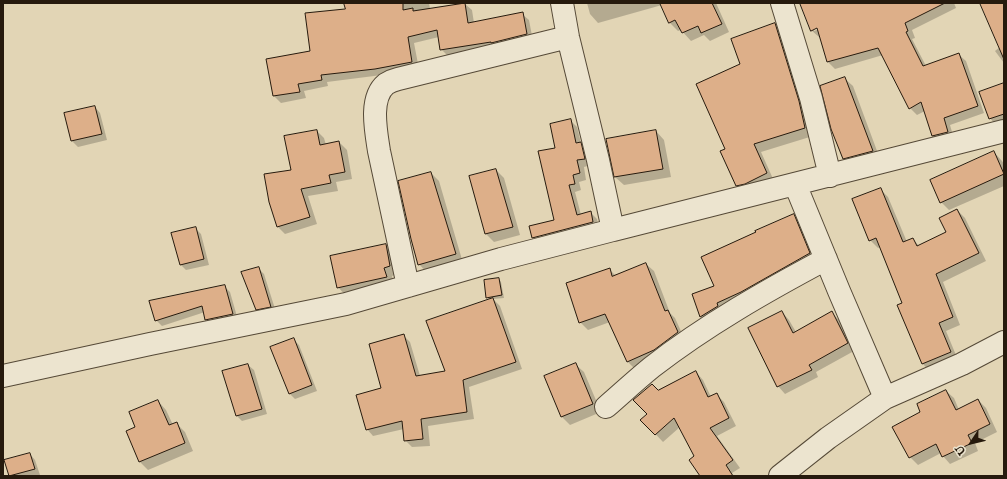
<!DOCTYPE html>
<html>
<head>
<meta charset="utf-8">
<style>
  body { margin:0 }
  #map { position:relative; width:1007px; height:479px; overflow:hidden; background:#e2d5b5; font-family:"IM FELL English",serif }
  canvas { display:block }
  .frame { position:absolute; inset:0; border:4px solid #261a0d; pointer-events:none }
  .north { position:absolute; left:951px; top:423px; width:40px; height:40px; -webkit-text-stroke:3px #ece4cf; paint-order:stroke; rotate:235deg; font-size:11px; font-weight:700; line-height:16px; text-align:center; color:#261a0d }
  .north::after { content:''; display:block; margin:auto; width:14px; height:18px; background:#261a0d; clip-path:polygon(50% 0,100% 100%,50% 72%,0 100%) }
</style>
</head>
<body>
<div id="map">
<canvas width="1007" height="479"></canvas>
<div class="frame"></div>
<div class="north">U</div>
</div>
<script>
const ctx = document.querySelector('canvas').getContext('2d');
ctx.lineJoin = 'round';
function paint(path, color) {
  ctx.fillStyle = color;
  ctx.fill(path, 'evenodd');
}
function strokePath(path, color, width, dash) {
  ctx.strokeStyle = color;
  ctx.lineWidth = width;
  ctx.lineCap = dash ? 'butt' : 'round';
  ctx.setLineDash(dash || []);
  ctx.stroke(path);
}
paint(new Path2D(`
  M345,3H429L430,9L465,4L472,10L474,23L522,14L529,20L533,41L448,56L441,49L439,37L414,43L419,69L382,75L327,82L328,86L304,91L306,98L281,103L274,96L346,9Z
  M587,3H716L729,32L710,41L704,35L691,41L681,30L678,31L670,23L662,5L598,23L590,14Z
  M801,3H954L956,8L912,30L915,38L912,39L926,66L958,54L966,61L984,113L950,125L954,139L940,143L932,136L925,111L917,115L910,108L883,55L835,69L828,62L820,37H819L811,30ZM821,26L822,28L814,31V28Z
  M981,3H1004V63L995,51L1000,47Z
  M775,24L783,32L813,136L761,152L774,181L745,193L737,185L726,149L741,64Z
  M844,78L853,86L880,159L852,167L844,158Z
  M1004,84V121L995,124L990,118Z
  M95,107L100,113L107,140L78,147L72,141L66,114Z
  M570,120L577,127L581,143L587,149L591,165L584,167L586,180L579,182L581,190L575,192L581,215L590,212L597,219L599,229L540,244L533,237L555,221L556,148Z
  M317,131L324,138L326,145L339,142L347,150L352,179L336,182L338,191L308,196L317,224L285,234L278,227L270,202L292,171Z
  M656,131L664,140L671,177L624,185L615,177L607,140Z
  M994,152L1002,161L1004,164V186L949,210L941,202Z
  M496,170L504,178L520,235L494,242L486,234L470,177Z
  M431,173L439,181L463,263L427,273L419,264Z
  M880,189L888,197L907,242L913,239L919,246L947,232L957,210L965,218L986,261L943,282L960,325L946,331L958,360L930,372L923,364L899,305L903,303L880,247L878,248L870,240Z
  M794,215L802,223L817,261L709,325L701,317L693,295L716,286Z
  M195,228L201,234L209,265L186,270L181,265L173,234Z
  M385,245L394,253L398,274L392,276L395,286L346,296L338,287Z
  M646,264L654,271L670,313L675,318L685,340L635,369L628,362L610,322L588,330L580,322L609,269L616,276Z
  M258,268L264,274L276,312L262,315L257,309Z
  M499,279L501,282L504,298L493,299L500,306L522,369L469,387L474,419L428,426L430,446L412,447L405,440L404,429L373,436L367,429L403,335L410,342L420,376L446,372L490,300L487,297Z
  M224,286L230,292L238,320L212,325L206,319L205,312L162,326L156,320Z
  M782,312L789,320L796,332L832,313L839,320L854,351L816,372L818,377L785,394L778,386Z
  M293,339L299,345L317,391L295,399L290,394Z
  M575,364L584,372L601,412L570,425L562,417L545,377Z
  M248,365L254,370L267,414L242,421L237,416Z
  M696,372L703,380L711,397L717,395L724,402L736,426L717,436L740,468L732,473L734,476H701L696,456L680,427L663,442L642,420L648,414L658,391Z
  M946,391L954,398L959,410L978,400L986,408L997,432L975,443L978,451L950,464L943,456L941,453L918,465L910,457L922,412Z
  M158,401L166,410L173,425L176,423L185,432L193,451L148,470L140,462L137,427Z
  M30,454L35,460L40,475L35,476H10L6,461Z`), '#0003');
const building = new Path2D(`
  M344,3H403V10L413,8V11L465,3L468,23L523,12L527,34L491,43V42L440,50L437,30L408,37L412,62L375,69L321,75L322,80L298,84L300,92L273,96L266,59L310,51L305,13L345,9Z
  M660,3H712L722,24L701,33L698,26L682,33L675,20L669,23Z
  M800,3H945L905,23L908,31L906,32L923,66L959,53L978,106L944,118L948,132L932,136L921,102L909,109L878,48L827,62L817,28L811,31Z
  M980,3H1004V59Z
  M775,23L799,101L805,128L754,144L767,173L745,184L736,186L720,151L725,149L696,84L740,64L731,39Z
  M845,77L873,151L843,159L831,129L820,86Z
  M1004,83V114L989,119L979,92Z
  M95,106L102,134L71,141L64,113Z
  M571,119L576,143L581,142L585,159L577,160L580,173L573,175L575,184L569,185L577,215L591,211L593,222L532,238L529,226L554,220L538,151L555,148L550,124Z
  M317,130L320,145L339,141L345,172L329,175L331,183L301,189L310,217L277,227L269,202L264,174L291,170L284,136Z
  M656,130L663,169L614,177L606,139Z
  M994,151L1004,174L940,203L930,180Z
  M496,169L513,227L485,234L469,176Z
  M431,172L456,254L418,265L411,239L398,181Z
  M881,188L903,242L913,238L917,246L946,232L939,218L957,209L979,253L936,274L953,317L939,323L951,352L922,364L897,305L902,303L876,238L869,241L852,199Z
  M794,214L810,253L741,292L717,303L718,306L700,317L692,294L714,286L701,257L756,232L755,231Z
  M196,227L204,259L180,265L171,233Z
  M386,244L390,266L384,268L387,277L337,288L330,256Z
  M646,263L665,311L668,310L678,332L654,350L627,362L605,314L579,323L566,283L610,268L612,276Z
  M259,267L271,307L256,310L241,272Z
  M499,278L502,295L486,298L484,280Z
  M225,285L233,314L205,320L202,306L155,321L149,301Z
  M493,298L516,362L463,380L467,412L421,419L423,439L404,441L402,421L366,430L356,395L381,388L369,344L404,334L416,376L445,371L426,321Z
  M782,311L793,333L832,311L848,343L809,365L812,370L777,387L748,328Z
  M294,338L312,385L289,394L270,347Z
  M576,363L593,404L561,417L544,376Z
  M248,364L262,409L236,416L222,371Z
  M696,371L708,397L717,393L729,418L710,428L733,460L726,465L733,476H700L689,460L694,456L674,418L655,435L640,420L647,414L633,400L652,384L658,390Z
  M946,390L956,410L978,399L990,424L968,435L972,443L942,457L936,444L909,458L892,427L920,412L917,404Z
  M158,400L169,425L177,422L185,443L139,462L126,431L135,427L129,412Z
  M30,453L35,469L9,476L4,460Z`);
paint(building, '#ddaf89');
strokePath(building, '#261a0d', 1);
const minor = new Path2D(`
  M562,3L568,37L598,160L613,230L1004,131
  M782,3L811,98L830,176
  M795,184L839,291L885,398L962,364L1004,342
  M408,286L379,151C376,131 369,98 386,84C389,82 394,80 398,79L568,37
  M3,376L150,344L346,304L501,259L613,230
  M606,407C621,394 636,380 652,367C706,325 766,291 826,259
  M780,476L828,438L885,398`);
strokePath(minor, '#554937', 24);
strokePath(minor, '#ece4cf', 22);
</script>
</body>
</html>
